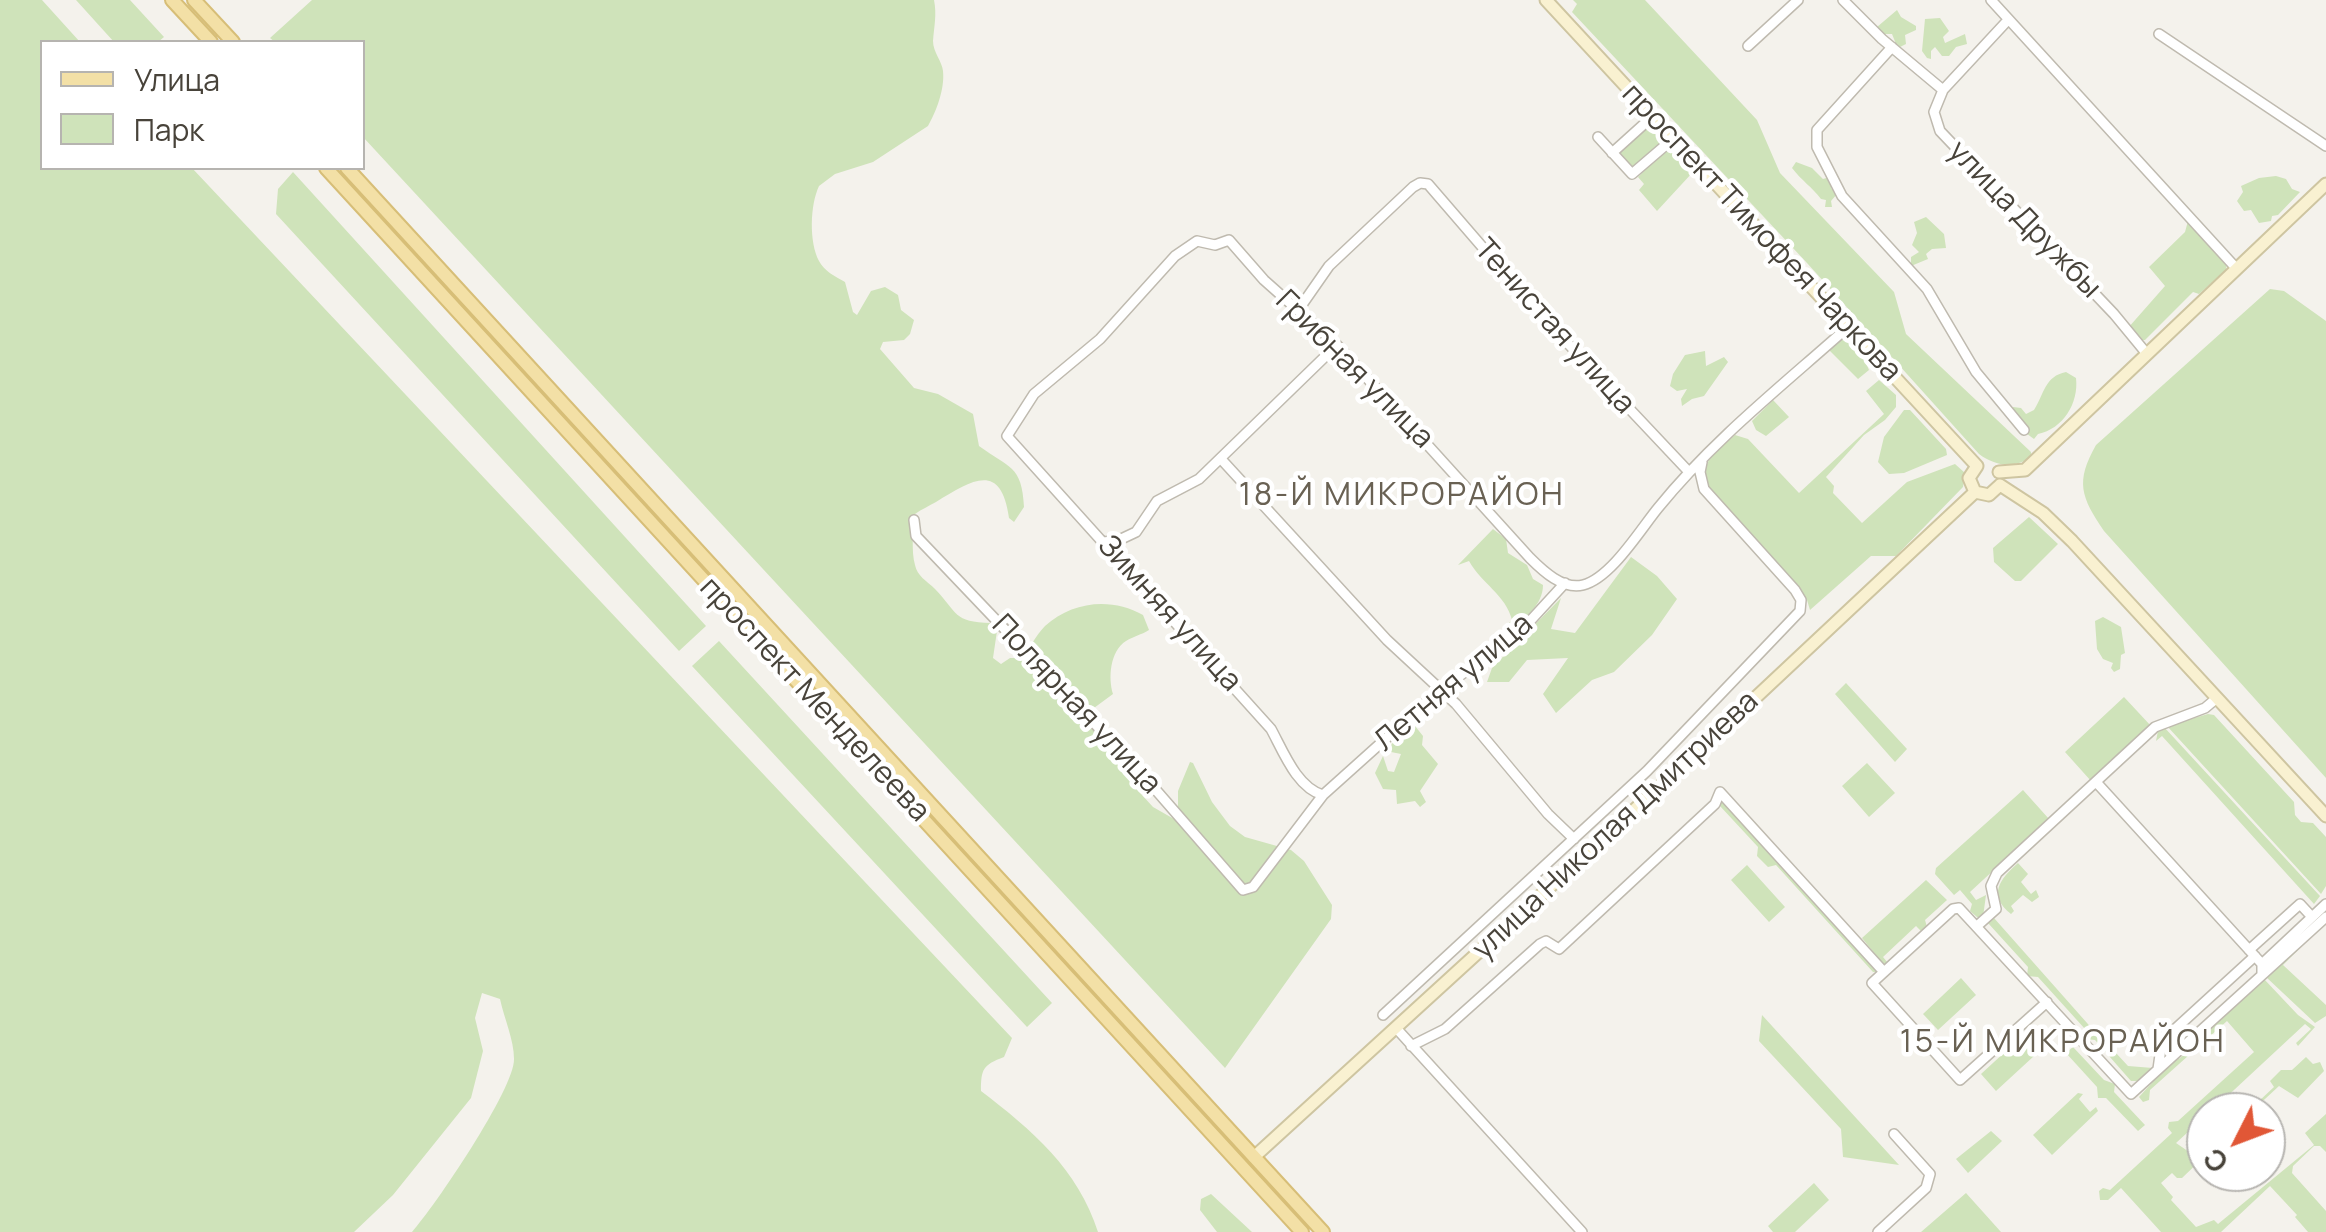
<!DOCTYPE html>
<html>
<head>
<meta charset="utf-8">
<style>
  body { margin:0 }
  #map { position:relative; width:2326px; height:1232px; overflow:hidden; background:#f4f2ec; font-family:Manrope,sans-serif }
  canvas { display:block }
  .legend { position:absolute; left:40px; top:40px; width:325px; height:130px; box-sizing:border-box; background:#fff; border:2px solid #b6b4b0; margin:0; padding:12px 18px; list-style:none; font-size:30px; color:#48433a }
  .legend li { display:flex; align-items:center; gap:20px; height:50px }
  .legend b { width:50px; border:2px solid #b6b4b0 }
  .north { position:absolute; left:2186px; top:1092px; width:100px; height:100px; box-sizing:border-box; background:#fff; border:2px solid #b6b4b0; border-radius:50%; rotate:228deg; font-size:28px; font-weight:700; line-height:40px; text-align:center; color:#48433a }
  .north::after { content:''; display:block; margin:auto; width:35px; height:45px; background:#e15736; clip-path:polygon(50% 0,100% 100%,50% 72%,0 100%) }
</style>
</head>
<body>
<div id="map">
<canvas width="2326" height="1232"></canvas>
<ul class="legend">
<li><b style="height:12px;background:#f3e0a6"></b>Улица</li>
<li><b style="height:28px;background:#cfe3ba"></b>Парк</li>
</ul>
<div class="north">С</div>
</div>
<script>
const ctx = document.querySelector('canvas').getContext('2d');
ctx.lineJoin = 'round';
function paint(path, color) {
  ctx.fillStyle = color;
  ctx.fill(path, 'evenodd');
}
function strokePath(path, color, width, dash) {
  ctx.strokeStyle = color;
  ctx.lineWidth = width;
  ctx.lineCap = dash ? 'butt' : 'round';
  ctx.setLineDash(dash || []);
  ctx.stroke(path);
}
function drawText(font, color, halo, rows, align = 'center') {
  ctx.font = font + ' Manrope,sans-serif';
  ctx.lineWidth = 9;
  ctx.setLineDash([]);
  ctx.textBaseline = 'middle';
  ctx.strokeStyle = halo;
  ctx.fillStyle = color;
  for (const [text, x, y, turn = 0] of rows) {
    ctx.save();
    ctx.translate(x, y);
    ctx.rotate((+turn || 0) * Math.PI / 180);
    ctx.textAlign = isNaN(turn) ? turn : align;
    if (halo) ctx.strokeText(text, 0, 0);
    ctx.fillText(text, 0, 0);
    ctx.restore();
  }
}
paint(new Path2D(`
  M0,0H42L80,42H42V168H192L1012,1038L1004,1057C983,1065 981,1069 981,1091C1032,1130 1078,1169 1098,1232H412C434,1208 515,1088 514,1059C514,1040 504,1018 500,999L482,993L475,1018L483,1051L471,1098L393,1195L354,1232H0Z
  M76,0H130L164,37L158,42H114Z
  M312,0H934C937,15 934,26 933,41C933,52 942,61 943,71C945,89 936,112 928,126L873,162L835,174L819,186C810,205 809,242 819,261C824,271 836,277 845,282L853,312L857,315L871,291L885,287L898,295L901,310L914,320L910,334L904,340L883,342L880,349L914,388L938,394L973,414L979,446C1009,468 1022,465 1024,507L1014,522L1009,518C1001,460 971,481 936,502C929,506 922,509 915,514L912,518C914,533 911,551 915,565C917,576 927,581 935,589C958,613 953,622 991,623L997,631L993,658L1001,664L1010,658H1020C1030,649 1035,636 1045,626C1072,601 1112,597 1143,615L1149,630C1141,635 1134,636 1126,641C1110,651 1108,678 1113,694L1079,719L1128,758L1130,782L1153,807L1174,819L1178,816V791L1190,762L1193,763L1212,802L1230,826L1245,837L1291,850L1304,861L1332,905L1331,919L1225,1068L363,137L362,42H275L270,38Z
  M1573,0H1645L1757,120L1780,173L1894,292L1906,334L2031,452V457C2014,469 1995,466 1979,454L1807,263L1572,12L1577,4Z
  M1897,10L1901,17L1916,26V30L1905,35L1906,44L1900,47L1896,44L1892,34H1884L1877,27Z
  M1940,18L1949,31L1943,37L1945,43L1965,34L1967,44L1956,47L1949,56H1942L1935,47L1931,51V59L1927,58L1922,51L1925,19Z
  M1647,128H1652L1663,140V145L1637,168H1630L1619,154Z
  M1666,149L1674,152L1693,172L1657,211L1639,190L1644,184L1638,177Z
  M1796,162L1812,168L1823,179L1830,177L1834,185L1831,188L1837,194L1831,201L1832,207H1825L1826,200L1821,199C1812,187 1802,181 1792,168Z
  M293,172L706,626L679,651L276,214L278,189Z
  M2276,176L2286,179L2292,189L2300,192L2278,215L2272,216L2271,221L2259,223L2251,210L2244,211L2237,201L2243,192L2241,186L2259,178Z
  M1926,217L1944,234L1946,248L1932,249L1926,254L1928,259L1911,266V257L1919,252L1912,245L1917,233L1914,222Z
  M2188,221L2227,263L2226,270L2199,294L2193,292L2145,340H2137L2128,328L2165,286L2149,267L2185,232Z
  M2270,289L2284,291L2326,321V778L2104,531C2081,497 2075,482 2096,445Z
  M1839,339C1851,341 1865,358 1869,370L1858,379L1828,349Z
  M1705,351L1706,366L1724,357L1728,362L1704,396L1692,399L1682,406L1681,399L1687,389L1677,391L1670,386L1673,374L1685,355Z
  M2066,372L2076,378C2079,403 2063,429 2038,434L2034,439L2023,431L2012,414L2013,407L2021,408L2026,414L2034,410C2044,394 2045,376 2066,372Z
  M1879,380L1896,395V407L1885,420L1864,435L1826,477L1834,486L1833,493L1862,523L1907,482L1955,464L1965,473L1963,487L1896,556H1871L1810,610L1807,600L1707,485C1699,460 1718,450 1735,435L1748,439L1799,493L1884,414L1866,391Z
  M1773,400L1789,417L1766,436L1756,430L1752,421Z
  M1904,410H1910L1946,449L1947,455L1904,473L1889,474L1878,462L1884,437Z
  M2029,517L2058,544L2021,581H2015L1994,562L1993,548Z
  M1493,529L1506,539L1508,553L1527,565L1533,579L1543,585C1543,605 1525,618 1510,630L1505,627L1512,620C1506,595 1481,583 1469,561L1458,565Z
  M1631,557L1657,576L1677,599L1652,635L1614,672L1592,680L1556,713L1543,694L1568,658L1527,660L1509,682H1487L1492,668L1561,598L1551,629L1575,633Z
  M2103,617L2121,627L2125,653L2121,655L2120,669L2114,672L2111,668L2113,663L2103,659L2097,649L2095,621Z
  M719,641L1052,1003L1027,1027L692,666Z
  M1846,683L1907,749L1895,762L1835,694Z
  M2124,697L2151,726L2091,781L2065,752Z
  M2208,714L2214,715L2294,802L2295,815L2301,822L2313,823L2326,837V886L2321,894L2167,726Z
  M1415,726L1423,736L1422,745L1438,764L1420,791L1426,802L1420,807L1415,801L1397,804L1396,790L1383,789L1375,773L1383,756L1388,771L1394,772L1401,754L1386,751L1403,731Z
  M2164,727L2320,896L2314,904L2162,736L2156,741L2158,731Z
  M1867,763L1895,793L1869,817L1842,786Z
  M2023,790L2049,819L1970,892L1976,900L1986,895L1983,917H1977L1970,911L1972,904L1960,890L1954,895L1935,874L1936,868Z
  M1722,801L1879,972H1873L1776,865L1768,867L1757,856L1758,847L1720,806Z
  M2018,863L2028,874L2021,882L2031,894L2036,890L2039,897L2032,902L2023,895L2011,906L2014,911L2011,914C1987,895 2000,879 2018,863Z
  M1747,865L1785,907L1769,922L1731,880Z
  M1926,880L1947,900L1925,920L1927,927L1922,932L1916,926L1883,957L1888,963L1883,964L1862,938Z
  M1994,918L2095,1032L2122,1046L2116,1047V1053L2128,1066L2153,1068L2141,1081H2131L2095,1040L2085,1039V1029L2038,977L2027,976L2028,967L1988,923Z
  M2326,922L2283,965L2326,1005V1016L2315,1023L2266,977Z
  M1961,978L1976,995L1938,1030L1923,1014Z
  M2264,979L2298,1015L2315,1027L2298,1046L2296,1043L2311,1029L2305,1024L2220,1103L2222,1107L2216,1112H2206V1121H2200L2176,1143L2198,1158L2206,1151V1155L2182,1178H2177L2172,1173L2161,1183L2173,1197L2171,1200L2196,1227L2214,1220L2218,1224L2314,1145L2305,1133L2326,1114V1152L2320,1146H2314L2293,1166L2292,1173L2326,1211V1232H2308L2295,1217L2297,1215L2270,1186L2221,1232H2161L2121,1188L2108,1200H2100L2099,1191L2103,1188L2110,1190L2172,1133L2168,1128L2169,1122L2178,1121L2254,1052L2227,1021L2150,1090L2149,1100L2143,1102L2139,1097L2168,1065L2180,1058Z
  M1762,1015L1899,1165L1843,1157L1841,1129L1759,1041Z
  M2019,1039L2034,1056L1996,1091L1981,1074Z
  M2073,1047L2104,1080L2115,1084L2114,1092L2145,1125L2138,1131L2106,1098H2098L2097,1087L2066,1053Z
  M2306,1057L2313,1064L2320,1062L2324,1071L2298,1098L2279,1086L2251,1112L2234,1108L2253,1097L2258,1102L2274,1087L2270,1081L2281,1070H2292Z
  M2078,1093L2083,1094L2079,1099L2090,1112L2096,1107L2098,1111L2052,1155L2033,1135Z
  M1991,1131L2002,1141L1968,1173L1956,1159Z
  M1814,1183L1829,1200L1795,1232H1773L1768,1226Z
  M1966,1193L2001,1232H1921Z
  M1211,1194L1252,1232H1217L1200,1210L1201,1199Z`), '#cfe3ba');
const street = new Path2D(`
  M1843,0L1882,39L1943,90L1934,112L1940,131L2114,314L2147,354
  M1991,0L2236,268
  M2159,34L2326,146
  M1748,46L1798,0
  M1892,47L1817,130V147L1842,196L1927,289L1976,372L2024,430
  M1943,90L2008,20
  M1598,137L1632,174L1674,138
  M1612,153L1653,116
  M1299,309L1329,266L1413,187L1420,183L1428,184L1541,315L1689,472
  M1221,459L1387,640L1456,704L1548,814L1574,839
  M914,520L916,536L1135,766L1243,890L1253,887L1323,795L1440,690L1519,633L1565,583
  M1104,542L1119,540L1136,532L1157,501L1199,479L1337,345
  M2096,782L2262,964V974
  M1323,795C1297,788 1283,751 1271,729L1007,436L1034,394L1100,339L1175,256L1197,241L1215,245L1229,240L1264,280L1337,345L1530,558C1543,571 1563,590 1583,585C1611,578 1640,530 1658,508C1713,440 1783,385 1848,327
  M1977,926L1996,909L1991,886L1997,873L2155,727L2205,708L2217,698
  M2249,950L2300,904L2312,917
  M2262,964L2326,904
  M2047,1002L1960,1080L1872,983L1953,909L1959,908L2131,1094L2326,917
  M1383,1015L1647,771L1800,611L1801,600L1795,590L1704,489L1700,472L1702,462
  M1396,1028L1582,1232
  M1411,1046L1445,1029L1540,944L1546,941L1559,949L1715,804L1720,792L1884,972
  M2158,1069L2162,1041L2255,956
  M1878,1232L1926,1188L1930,1174L1894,1134`);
const secondary = new Path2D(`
  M1546,0L1977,466
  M1999,472L2025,470L2326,184
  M2000,485L2043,513L2072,541L2326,816
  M1975,492L1969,478L1977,466
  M1975,492L1989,495L2000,485
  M1254,1157L1690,759L1975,492`);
const primary = new Path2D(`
  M172,0L211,42
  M194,0L233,42
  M326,168L1302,1232
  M347,168L1323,1232`);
strokePath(street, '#bfbaaf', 12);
strokePath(secondary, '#cec5a1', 15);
strokePath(primary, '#d7be77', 16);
strokePath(street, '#fff', 9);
strokePath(secondary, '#f9f1d1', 11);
strokePath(primary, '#f3e0a6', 12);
drawText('30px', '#48433a', '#fff', [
  ["улица Дружбы",2024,220,46],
  ["проспект Тимофея Чаркова",1761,233,47],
  ["Тенистая улица",1554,327,48],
  ["Грибная улица",1354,370,45],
  ["Зимняя улица",1169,614,48],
  ["Летняя улица",1454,683,-40],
  ["проспект Менделеева",814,700,47],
  ["Полярная улица",1076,705,47],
  ["улица Николая Дмитриева",1616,826,-43]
]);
ctx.letterSpacing = '2.5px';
drawText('32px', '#696153', '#fff', [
  ["18-Й МИКРОРАЙОН",1402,496],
  ["15-Й МИКРОРАЙОН",2063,1043]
]);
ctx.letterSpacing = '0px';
</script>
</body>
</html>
